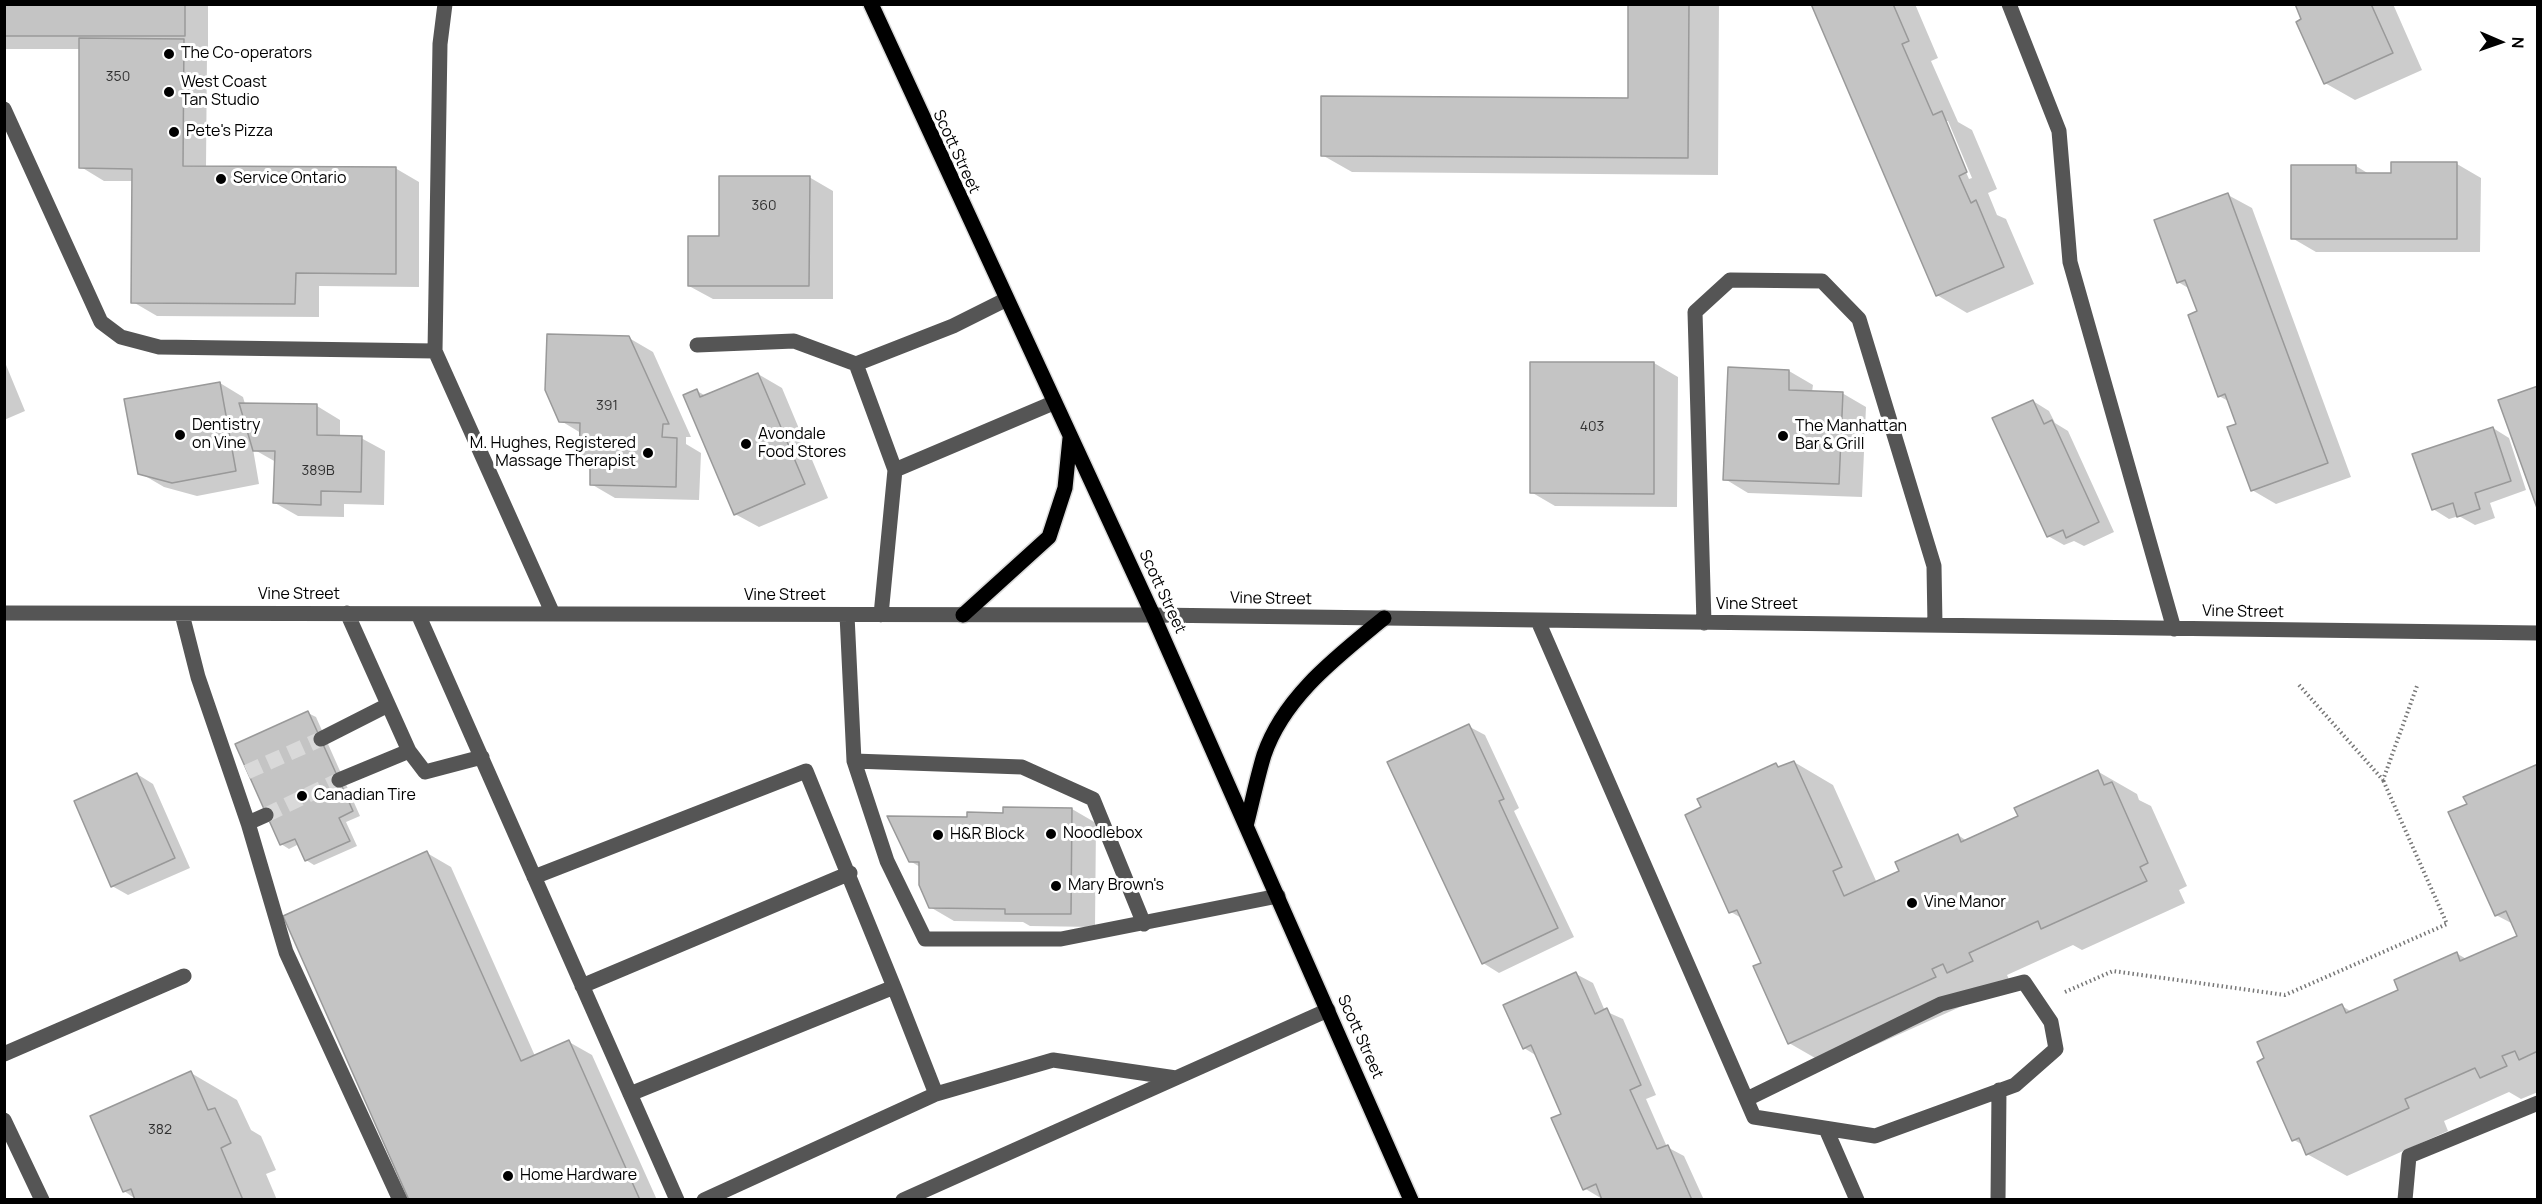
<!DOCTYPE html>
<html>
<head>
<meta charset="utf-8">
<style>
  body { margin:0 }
  #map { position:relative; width:2542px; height:1204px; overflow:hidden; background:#fff; font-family:Manrope,sans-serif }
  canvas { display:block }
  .frame { position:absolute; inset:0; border:6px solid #000; pointer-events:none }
  .north { position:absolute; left:2470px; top:12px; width:60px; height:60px; -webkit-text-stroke:4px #fff; paint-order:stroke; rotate:92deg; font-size:16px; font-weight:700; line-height:24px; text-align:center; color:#000 }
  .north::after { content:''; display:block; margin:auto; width:21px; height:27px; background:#000; clip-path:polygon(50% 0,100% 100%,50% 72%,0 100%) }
</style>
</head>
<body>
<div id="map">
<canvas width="2542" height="1204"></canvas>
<div class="frame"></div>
<div class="north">N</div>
</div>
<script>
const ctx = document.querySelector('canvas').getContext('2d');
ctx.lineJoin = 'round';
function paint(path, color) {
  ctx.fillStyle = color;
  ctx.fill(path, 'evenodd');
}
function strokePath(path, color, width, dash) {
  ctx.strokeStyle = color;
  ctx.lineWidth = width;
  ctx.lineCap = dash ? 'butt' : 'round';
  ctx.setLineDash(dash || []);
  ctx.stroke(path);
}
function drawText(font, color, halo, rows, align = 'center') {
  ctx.font = font + ' Manrope,sans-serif';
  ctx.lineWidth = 6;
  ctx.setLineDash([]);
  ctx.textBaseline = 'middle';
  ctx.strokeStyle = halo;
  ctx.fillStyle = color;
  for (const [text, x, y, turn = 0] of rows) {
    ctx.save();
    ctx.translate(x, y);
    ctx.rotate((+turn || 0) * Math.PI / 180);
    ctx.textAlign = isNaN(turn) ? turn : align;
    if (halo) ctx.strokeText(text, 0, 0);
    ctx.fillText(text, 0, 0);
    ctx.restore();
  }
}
paint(new Path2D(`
  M4,4H208V49H198L207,55L206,167L395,168L419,182V287L319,286V317L157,316L133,302V181H104L81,167V49H4Z
  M1630,4H1719L1718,175L1352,172L1322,155L1629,99Z
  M1813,4H1915L1938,58L1931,61L1958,122L1972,130L1997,189L1988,193L1997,215L2006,219L2034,284L1967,313L1937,295ZM1944,121H1948L1972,178L1969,179Z
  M2296,4H2393L2422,70L2355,100L2325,83Z
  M2392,164H2457L2481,178L2480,252H2316L2292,238L2356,166L2369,174H2392Z
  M809,177L833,191V299H713L689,286L721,237Z
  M2228,195L2252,208L2351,477L2276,504L2252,490L2238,424L2230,402L2219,396L2199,312L2190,289L2178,282Z
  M629,338L653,352L691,437H686V444L701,453L699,500L615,498L591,484L592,471L580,464L581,433L561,421Z
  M4,360L25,411L4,420Z
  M1532,363H1654L1678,377L1677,507L1555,506L1531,492Z
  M1789,371L1813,385L1812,392L1842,393L1866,407L1862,497L1748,493L1725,479Z
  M758,374L782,388L828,498L759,527L735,514L697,391L706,396Z
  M220,383L243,397L245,404L317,406L340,420V437L361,438L385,451L384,505L344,504V517L298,516L275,503L276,462L253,449L259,484L197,496L164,487L140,473Z
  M2033,401L2049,411L2055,423L2068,431L2114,532L2084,546L2074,541L2064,545L2048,536Z
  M2493,428L2509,438L2526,490L2490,503L2495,518L2475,525L2459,516L2449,519L2433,509Z
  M308,713L316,717L360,816L346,822L357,846L314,865L306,860L299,844L289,849L281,844Z
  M1468,726L1485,735L1519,808L1514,811L1574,937L1499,973L1483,963Z
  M1794,762L1833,785L1877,883L1901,872L1958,835L1967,841L2020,817L2097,771L2137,794L2139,800L2151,806L2187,886L2179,890L2185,903L2082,950L2073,945L2007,975L2011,984L1829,1066L1789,1043L1763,963L1743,919L1731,912L1776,764L1781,768Z
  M2538,766V1092L2521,1099L2509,1092L2444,1121L2448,1131L2347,1176L2307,1154L2303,1145L2294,1140L2342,1006L2352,1012L2400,990L2456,953L2468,960L2519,937L2513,924L2496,915L2469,805Z
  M137,774L153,784L190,868L128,895L112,886Z
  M1072,809L1096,823L1095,927L1030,926L1023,922L954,921L930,907L920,867L910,861L968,818Z
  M427,853L451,867L535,1056L569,1042L592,1055L657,1200H411Z
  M1576,974L1593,983L1605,1011L1623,1019L1656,1095L1646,1099L1667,1147L1684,1156L1704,1200H1604L1584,1188L1563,1114L1537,1056L1524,1048Z
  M191,1073L237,1100L251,1130L261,1136L276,1170L266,1174L277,1200H137L124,1191Z`), '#0003');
const building = new Path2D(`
  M4,4H185V36H4Z
  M1628,4H1689L1688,158L1321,156V96L1628,98Z
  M1811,4H1893L1909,41L1902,44L1933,115L1942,111L1967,172L1959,176L1971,203L1976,200L2004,267L1936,296Z
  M2295,4H2371L2393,53L2324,84L2296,22L2301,19Z
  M79,38L184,39L183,166L396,167V274L296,273L295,304L131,303L132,169L79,168Z
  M2391,162H2457V239H2291V165H2356V173H2391Z
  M719,176H810L809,286H688V236H719Z
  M2228,193L2328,463L2251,491L2227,427L2236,424L2225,394L2218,397L2188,315L2197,311L2185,280L2177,283L2154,220Z
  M547,334L629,336L669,424H663L662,437L677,438L676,487L590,485V466L579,465L580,423L559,422L545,390Z
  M1530,362H1654V494L1530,493Z
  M1728,367L1789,370V390L1843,392L1839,484L1723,480Z
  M758,373L805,484L734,515L683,395L697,389L700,397Z
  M220,382L236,471L172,483L138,474L124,399Z
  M2538,386V508H2537L2498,400Z
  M2033,400L2044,424L2052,420L2099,522L2066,538L2063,530L2047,537L1992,418Z
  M239,403L317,404V435L362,436L361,492L321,491V505L273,503L275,451H253Z
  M2493,427L2511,481L2475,493L2480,509L2457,517L2453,503L2432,510L2412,454Z
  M308,711L353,811L339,818L350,841L305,861L295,839L280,845L235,744Z
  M1469,724L1504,799L1499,801L1558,928L1482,964L1387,762Z
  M1794,761L1842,867L1833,871L1844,896L1899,871L1895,862L1958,834L1961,842L2018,816L2014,808L2098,770L2104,785L2112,782L2148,863L2140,867L2147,881L2041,929L2038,921L1969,953L1973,961L1947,973L1943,964L1932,969L1936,977L1788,1044L1753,966L1761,963L1737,910L1729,913L1685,815L1701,807L1697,799L1776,763L1778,767Z
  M2538,764V1051L2519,1060L2515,1051L2502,1056L2507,1066L2480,1078L2475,1068L2405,1099L2409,1108L2306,1155L2299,1138L2292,1141L2257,1062L2264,1058L2257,1042L2342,1004L2346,1013L2398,990L2394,980L2457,952L2460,961L2517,936L2506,911L2495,916L2448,812L2467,804L2463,797Z
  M137,773L175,858L111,887L74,801Z
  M1003,807L1072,808L1071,914H1005V909L929,908L919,885V862H909L887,816L967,817V812L1003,813Z
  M427,851L521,1061L569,1040L640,1200H409L283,916Z
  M1576,972L1595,1014L1607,1008L1641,1085L1630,1090L1657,1149L1668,1145L1692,1200H1602L1596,1184L1583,1190L1551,1118L1561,1114L1531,1045L1523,1049L1503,1005Z
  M191,1071L208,1110L215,1108L231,1143L221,1148L243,1200H135L131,1189L123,1192L90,1116Z`);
paint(building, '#c4c4c4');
strokePath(building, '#999', 1.5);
strokePath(new Path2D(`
  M247,772L321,739
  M266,815L339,780`), '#d9d9d9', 15, [15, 8]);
const major = new Path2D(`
  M871,4L1153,615L1411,1200
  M963,615L1049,537L1065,488L1070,438
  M1246,826C1252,803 1257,778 1264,755C1284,696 1338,656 1384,618`);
strokePath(major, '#dbdbdb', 18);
strokePath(new Path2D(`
  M2299,685L2383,780L2417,686
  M2065,992L2113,971L2285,995L2447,924L2383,780`), '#777', 4, [1.5, 3]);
strokePath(new Path2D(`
  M445,4L440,44L435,351L553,614
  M2009,4L2059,131L2070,262L2174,629
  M4,109L101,322L121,337L159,347L435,351
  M1005,300L953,326L856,364L895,470L1053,403
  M697,345L794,341L856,364
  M4,613L1153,615L2538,633
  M347,613L409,751L425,772L482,757
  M182,614L198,677L248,823L286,952L400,1200
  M418,614L677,1200
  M847,615L854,761L1022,767L1093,799L1144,924
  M881,615L895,470
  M1538,621L1754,1117L1875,1136L2015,1085L2056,1049L2051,1022L2024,982L1941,1004L1747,1099
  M1704,623L1695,312L1730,280L1822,281L1859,319L1934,566L1935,625
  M321,739L388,705
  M854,761L887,861L925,939H1061L1278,896
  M339,780L409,751
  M248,823L266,815
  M534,877L806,771L894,987L630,1094
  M582,986L850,873
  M4,1054L184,976
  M936,1094L1053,1060L1176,1078
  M4,1120L42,1200
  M1826,1129L1857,1200
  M704,1200L936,1094L894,987
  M903,1200L1328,1010
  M1998,1200L1999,1090
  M2405,1200L2409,1156L2538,1103`), '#555', 15);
strokePath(major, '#000', 15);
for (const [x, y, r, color] of [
  [169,54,6,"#000"],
  [169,92,6,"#000"],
  [174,132,6,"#000"],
  [221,179,6,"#000"],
  [180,435,6,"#000"],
  [1783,436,6,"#000"],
  [746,444,6,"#000"],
  [648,453,6,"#000"],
  [302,796,6,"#000"],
  [1051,834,6,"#000"],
  [938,835,6,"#000"],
  [1056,886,6,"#000"],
  [1912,903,6,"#000"],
  [508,1176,6,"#000"]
]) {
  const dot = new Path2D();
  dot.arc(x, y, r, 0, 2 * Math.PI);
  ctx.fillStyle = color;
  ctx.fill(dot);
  strokePath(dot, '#fff', 2);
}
drawText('14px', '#313131', null, [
  ["350",118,77],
  ["360",764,206],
  ["391",607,406],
  ["403",1592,427],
  ["389B",318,471],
  ["382",160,1130]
]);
drawText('16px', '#000', '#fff', [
  ["The Co-operators",181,54],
  ["West Coast",181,83],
  ["Tan Studio",181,101],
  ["Pete's Pizza",186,132],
  ["Service Ontario",233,179],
  ["Dentistry",192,426],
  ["on Vine",192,444],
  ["The Manhattan",1795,427],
  ["Bar & Grill",1795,445],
  ["Avondale",758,435],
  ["Food Stores",758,453],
  ["M. Hughes, Registered",636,444,"right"],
  ["Massage Therapist",636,462,"right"],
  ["Canadian Tire",314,796],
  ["Noodlebox",1063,834],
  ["H&R Block",950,835],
  ["Mary Brown's",1068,886],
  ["Vine Manor",1924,903],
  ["Home Hardware",520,1176]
], 'left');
drawText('16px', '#000', '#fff', [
  ["Scott Street",956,152,65],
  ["Scott Street",1162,592,65],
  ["Vine Street",299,595],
  ["Vine Street",785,596],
  ["Vine Street",1271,599,1],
  ["Vine Street",1757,605],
  ["Vine Street",2243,612,1],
  ["Scott Street",1360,1037,66]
]);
</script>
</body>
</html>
